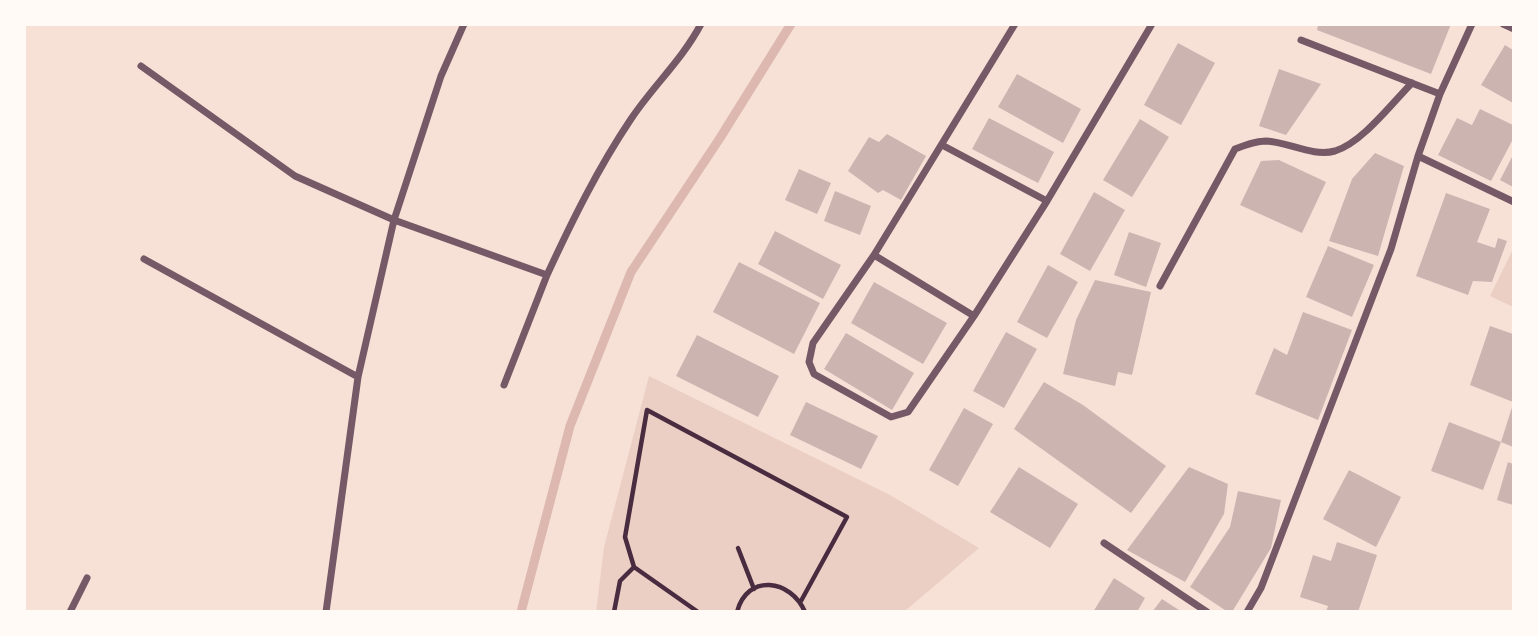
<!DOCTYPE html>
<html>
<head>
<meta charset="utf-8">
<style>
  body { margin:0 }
  #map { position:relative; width:1538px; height:636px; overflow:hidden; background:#f7e1d7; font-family:"Open Sans",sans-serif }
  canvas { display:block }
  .frame { position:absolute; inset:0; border:26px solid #fffaf5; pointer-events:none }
</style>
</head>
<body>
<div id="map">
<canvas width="1538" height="636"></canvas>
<div class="frame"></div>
</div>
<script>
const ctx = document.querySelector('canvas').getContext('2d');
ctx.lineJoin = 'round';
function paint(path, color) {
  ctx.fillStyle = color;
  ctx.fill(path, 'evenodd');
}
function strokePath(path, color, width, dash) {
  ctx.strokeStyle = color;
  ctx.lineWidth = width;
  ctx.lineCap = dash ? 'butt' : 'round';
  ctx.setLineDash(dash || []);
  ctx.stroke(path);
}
paint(new Path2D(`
  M1513,249V307L1490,296Z
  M649,376L890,495L979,548L905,611L596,612L604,547Z`), '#ebcfc5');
strokePath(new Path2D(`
  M521,612L570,426L631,272L720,138L791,24`), '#dcb8b0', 9);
paint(new Path2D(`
  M1318,24H1451L1431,74L1317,30Z
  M1178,43L1215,63L1181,125L1144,105Z
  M1505,45L1513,50V103L1481,85Z
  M1279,69L1321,84L1286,135L1259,126Z
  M1017,74L1081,109L1063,143L998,107Z
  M1480,109L1513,125V139L1491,181L1438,155L1457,118L1472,125Z
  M989,118L1054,152L1038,183L972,149Z
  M1140,119L1169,137L1132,197L1103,180Z
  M887,134L926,156L901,200L883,190L878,193L848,171L869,137L879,142Z
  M1375,153L1404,166L1378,256L1329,241L1352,179Z
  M1513,155V187L1500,180Z
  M1279,160L1326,182L1302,233L1240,205L1261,161Z
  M799,169L831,183L817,214L785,200Z
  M835,191L871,206L860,235L824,221Z
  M1094,192L1125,210L1090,271L1060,254Z
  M1446,193L1490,209L1477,242L1495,248L1498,238L1507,241L1492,282L1473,281L1468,295L1416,276Z
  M775,231L841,265L823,299L758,264Z
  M1129,232L1161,243L1146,287L1114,275Z
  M1328,246L1374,265L1352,317L1306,297Z
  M739,262L820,303L794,354L713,312Z
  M1048,265L1078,282L1047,338L1017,322Z
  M1095,280L1151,292L1132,375L1118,372L1115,386L1063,374L1076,320Z
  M874,282L947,323L923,364L851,323Z
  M1303,312L1352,330L1318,420L1255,394L1274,348L1287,355Z
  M1490,326L1513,334V402L1470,385Z
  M1006,332L1037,349L1004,408L973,391Z
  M846,333L914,373L892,410L824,369Z
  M697,335L779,376L758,417L676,376Z
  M1044,382L1083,405L1166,466L1131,513L1014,429Z
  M806,402L878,436L861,469L790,435Z
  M1513,404V447L1501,442Z
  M964,408L993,424L958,486L929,470Z
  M1449,422L1501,442L1483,490L1431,471Z
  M1508,462L1513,464V505L1497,500Z
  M1019,467L1078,504L1050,548L990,512Z
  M1189,467L1228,484L1224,514L1185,582L1127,550Z
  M1349,470L1401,497L1376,547L1323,519Z
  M1238,491L1281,500L1271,548L1232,612H1228L1190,587L1230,527Z
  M1337,542L1377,555L1358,612H1326L1328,606L1300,597L1313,555L1331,561Z
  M1114,578L1145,598L1137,612H1093Z
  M1162,599L1182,612H1152Z`), '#ccb4b1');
strokePath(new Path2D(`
  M738,548L754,589
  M614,612L620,581L634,567
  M698,612L634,567L625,537L647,410L847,517L801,601
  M737,612C747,573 791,579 805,612`), '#4a2c40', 4.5);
strokePath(new Path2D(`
  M1015,24L874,255L813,343L809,362L814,374L891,417L908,412L974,316L1047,201L1152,24
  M1503,24L1514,29
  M1301,40L1440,94
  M141,66L295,176L394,220L547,275L504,385
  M942,145L1047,201
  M1418,156L1514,202
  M874,255L974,316
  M144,259L358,377
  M547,275C572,221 598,168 631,119C653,86 682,60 701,24
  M1160,286L1235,149C1245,145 1255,141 1266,141C1289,142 1312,157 1335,151C1362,143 1392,103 1412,83
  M1104,543L1207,612
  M70,612L87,578
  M326,612L358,377L394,220L441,76L464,24
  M1247,612L1261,588L1391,249L1418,156L1440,94L1472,24`), '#755966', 7);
</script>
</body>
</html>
